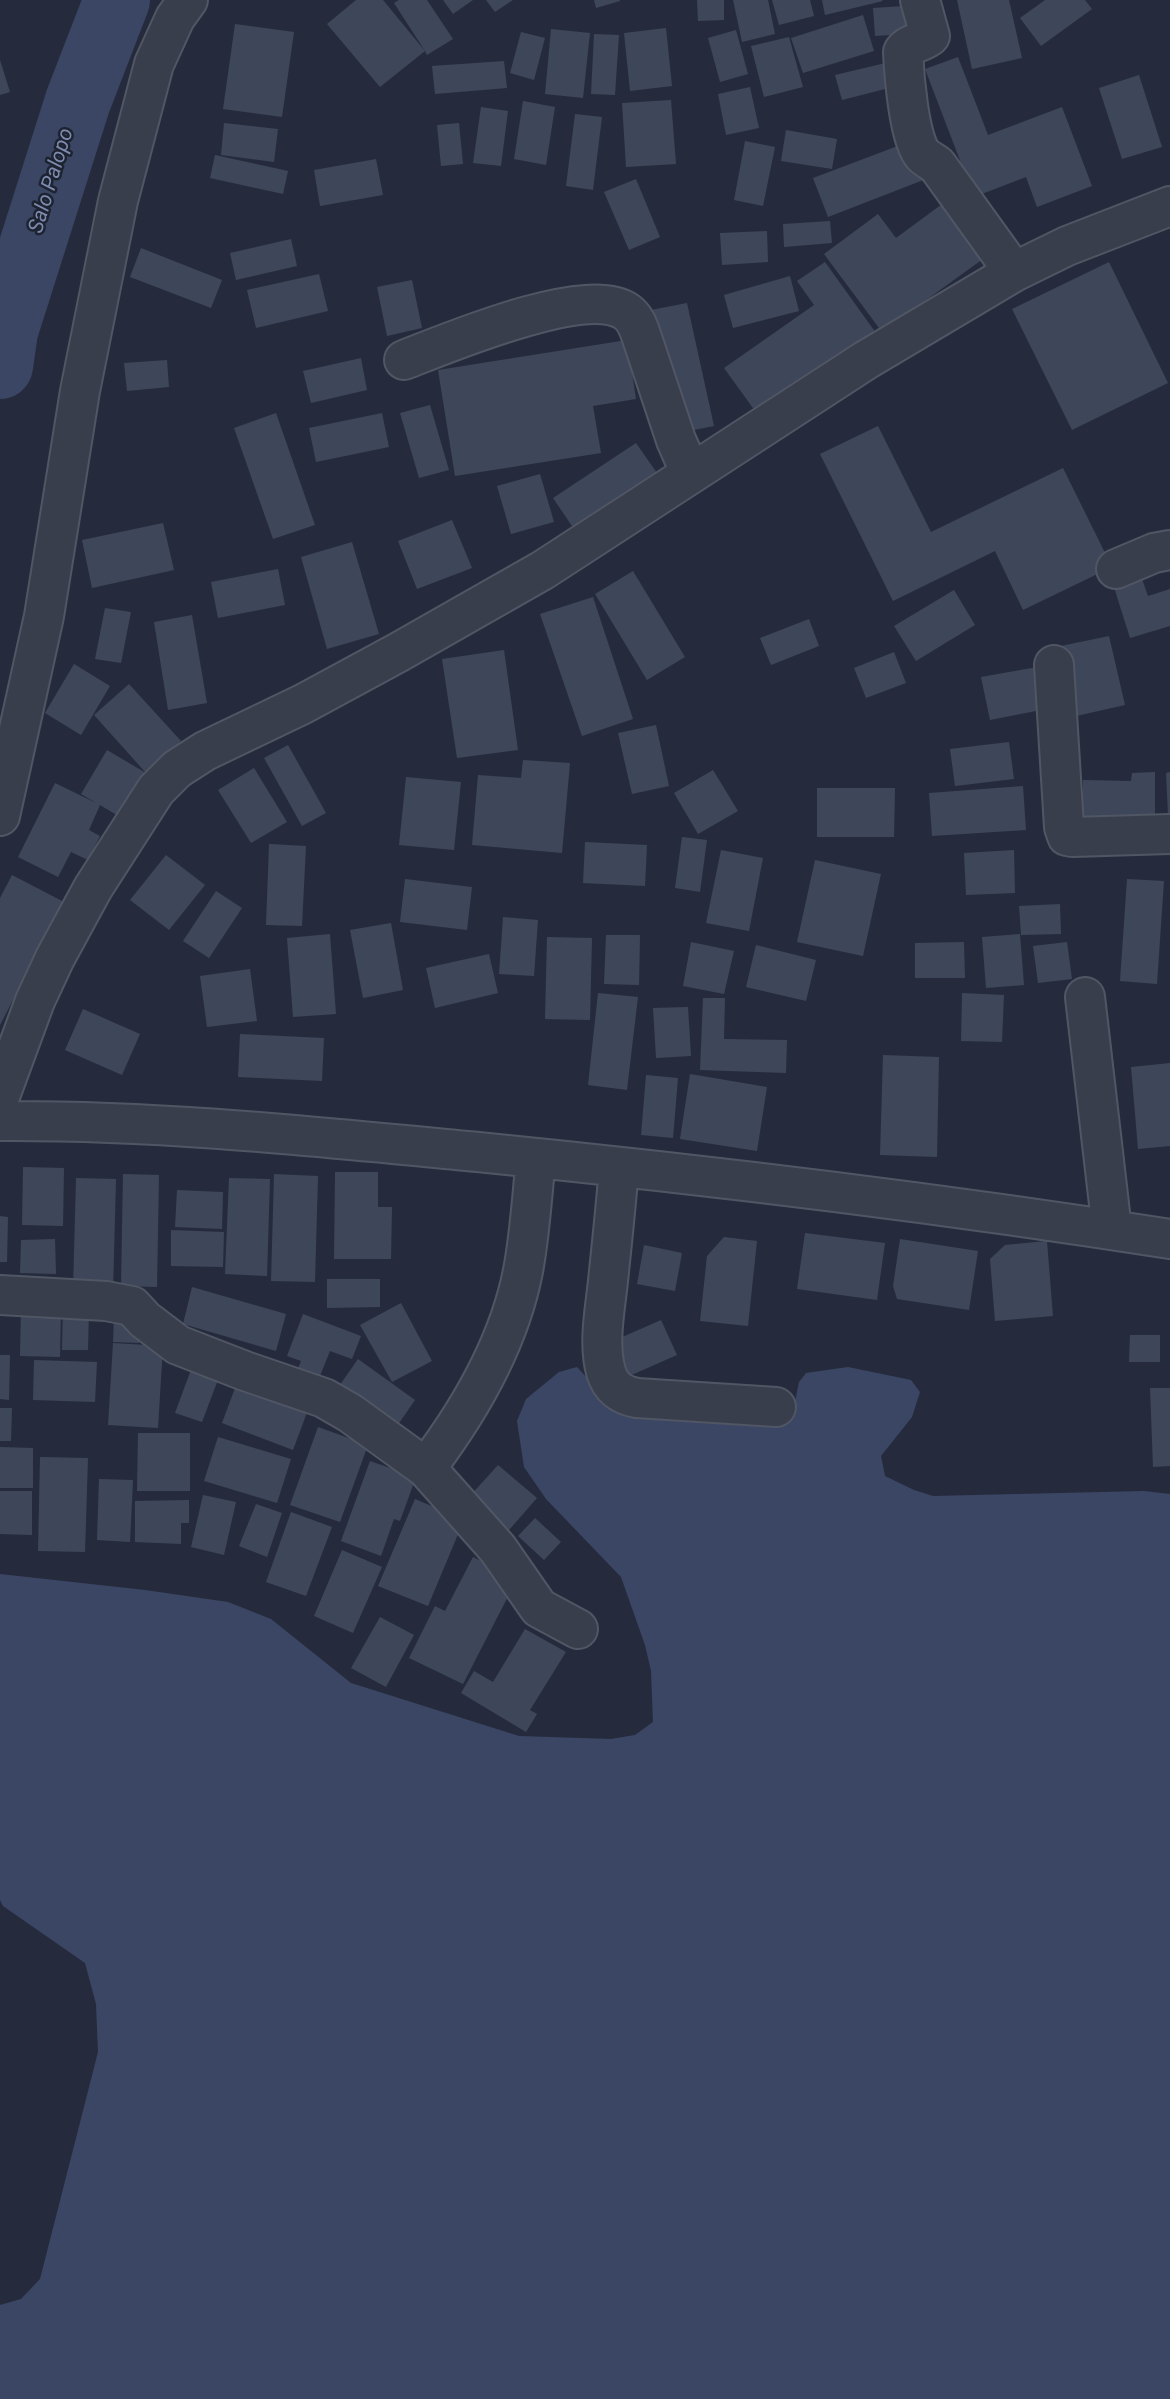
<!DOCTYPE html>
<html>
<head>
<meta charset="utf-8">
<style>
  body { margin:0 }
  canvas { display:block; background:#252b3c }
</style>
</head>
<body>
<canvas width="1170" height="2399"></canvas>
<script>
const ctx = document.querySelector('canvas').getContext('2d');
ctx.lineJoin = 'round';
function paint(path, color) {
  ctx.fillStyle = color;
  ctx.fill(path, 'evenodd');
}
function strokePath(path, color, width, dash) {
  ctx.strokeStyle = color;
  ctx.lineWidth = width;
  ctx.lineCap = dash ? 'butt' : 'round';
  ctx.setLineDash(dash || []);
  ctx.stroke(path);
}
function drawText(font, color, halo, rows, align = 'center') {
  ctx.font = font + ' Roboto,sans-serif';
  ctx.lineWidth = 5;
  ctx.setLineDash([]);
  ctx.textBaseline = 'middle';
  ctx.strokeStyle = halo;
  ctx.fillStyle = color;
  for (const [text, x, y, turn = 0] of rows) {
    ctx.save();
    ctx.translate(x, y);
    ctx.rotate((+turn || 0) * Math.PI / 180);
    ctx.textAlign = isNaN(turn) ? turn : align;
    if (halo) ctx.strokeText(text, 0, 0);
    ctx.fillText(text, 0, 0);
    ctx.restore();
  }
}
paint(new Path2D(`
  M577,1367L590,1381L794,1407L799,1382L806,1373L848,1367L911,1380L920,1392L912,1417L881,1456L885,1476L914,1490L933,1496L1144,1491L1170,1494V2399H0V2305L21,2299L40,2279L98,2052L96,2004L85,1963L3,1906L0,1900V1574L145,1590L228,1602L271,1619L351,1683L519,1736L611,1739L635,1735L653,1722L651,1671L645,1645L621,1577L546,1499L524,1467L517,1421L526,1399L559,1372Z`), '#3b4664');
strokePath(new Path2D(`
  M0,366L5,331L78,101L117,0`), '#3b4664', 66);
paint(new Path2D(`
  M356,0H383L425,51L394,3L399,0H427L453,39L427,55L425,51L380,87L327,24Z
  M443,0H473L453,14Z
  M486,0H513L495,12Z
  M594,0H620V1L596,8Z
  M697,0H724V20L698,21Z
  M733,0H768L775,34L742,42Z
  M772,0H810L814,16L779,25Z
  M822,0H882L883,1L825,15Z
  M957,0H1009L1022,58L972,69Z
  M1045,0H1085L1092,9L1041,46L1020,18Z
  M919,5L921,33L875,36L873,8Z
  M863,15L874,51L803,73L791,38Z
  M235,24L294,32L282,117L223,109Z
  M666,28L672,86L630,91L624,33Z
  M551,29L590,33L583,98L545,94Z
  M736,30L748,74L720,82L708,38Z
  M521,32L545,38L534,80L510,73Z
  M594,34L619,35L615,95L591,94Z
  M789,37L803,87L764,97L751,46Z
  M958,57L988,135L1062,107L1092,186L1037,207L1026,177L974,197L925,69Z
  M0,60L10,92L0,95Z
  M504,61L507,88L435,94L432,66Z
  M894,61L901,85L842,100L835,75Z
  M1139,75L1162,147L1122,159L1099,88Z
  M750,87L759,128L726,135L718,94Z
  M671,100L676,164L626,167L622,103Z
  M523,101L555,107L546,165L514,159Z
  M481,107L508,111L501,166L473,163Z
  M575,114L602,117L593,190L566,186Z
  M224,123L278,129L274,162L221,155Z
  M459,123L463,164L441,166L437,125Z
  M786,130L837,139L832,169L781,161Z
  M745,141L775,147L763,206L734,200Z
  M911,141L926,179L828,217L813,178Z
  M215,155L288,171L283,194L210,178Z
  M376,159L383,195L320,206L314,170Z
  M636,179L660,237L629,250L604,192Z
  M953,196L994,251L882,332L824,254L878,214L896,238Z
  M830,221L832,243L784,247L783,224Z
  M767,231L768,262L722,265L720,233Z
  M291,239L297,266L236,280L230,253Z
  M141,248L222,280L211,308L130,277Z
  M825,262L876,333L758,415L724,368L814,305L797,281Z
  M1109,262L1168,383L1072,430L1012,309Z
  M319,274L328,311L256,328L247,290Z
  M790,276L799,311L733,328L724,295Z
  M412,280L422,328L387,336L377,287Z
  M687,303L714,426L678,433L651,310Z
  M627,340L636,399L593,406L601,453L455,476L438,370Z
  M361,358L367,390L311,403L303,371Z
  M167,360L169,387L127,391L124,363Z
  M430,405L449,470L419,478L400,413Z
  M276,413L315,525L273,539L234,428Z
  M382,413L389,447L316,462L309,428Z
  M878,426L931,532L1063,468L1112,567L1023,610L995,551L893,601L820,454Z
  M636,443L657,473L574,529L553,498Z
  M540,474L554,522L511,534L497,486Z
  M452,520L472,568L417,589L398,541Z
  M163,523L174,570L92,588L82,540Z
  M352,542L379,634L327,649L301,557Z
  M278,569L285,605L218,618L211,582Z
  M633,571L685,657L647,680L595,594Z
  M1140,573L1148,596L1170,589V626L1130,638L1112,581Z
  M954,590L975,625L916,661L894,626Z
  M593,597L633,719L582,736L540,614Z
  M105,608L131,612L121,663L95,659Z
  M192,615L207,703L168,710L154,622Z
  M809,619L819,646L771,665L760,638Z
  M1109,636L1125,705L1072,717L1056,647Z
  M504,650L518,750L457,758L442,659Z
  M894,652L906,683L866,698L854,668Z
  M74,664L110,686L81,735L45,713Z
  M1043,666L1051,708L990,720L981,677Z
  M129,684L181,741L146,773L120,817L100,805L89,830L100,836L88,860L71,852L58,877L18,857L55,783L96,803L81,794L107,750L146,773L94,715Z
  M656,725L669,786L632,794L618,733Z
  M1009,742L1014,779L955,786L950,749Z
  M288,745L326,813L302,826L264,758Z
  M523,760L570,763L562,853L472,845L478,775L521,778Z
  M254,768L287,822L251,843L218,790Z
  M713,770L738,811L698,834L674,793Z
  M1155,772V824H1083V780L1131,781L1132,773Z
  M1170,772V815H1168L1166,773Z
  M406,777L461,782L454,850L399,845Z
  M1023,786L1026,830L932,836L929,793Z
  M817,788H895L894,837H817Z
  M682,837L707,840L700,892L675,888Z
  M585,842L647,845L645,886L583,883Z
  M269,844L306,846L302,926L266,925Z
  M721,850L763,858L749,931L706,923Z
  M1014,850L1015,893L966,895L964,853Z
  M166,855L205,885L169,930L130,900Z
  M815,860L881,874L863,956L797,942Z
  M12,875L64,902L0,1025V898Z
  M405,879L472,887L467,930L400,922Z
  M1127,879L1164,881L1157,984L1120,981Z
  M216,891L242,908L209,958L183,941Z
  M1060,904L1061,934L1021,935L1019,906Z
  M503,917L538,920L534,976L499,974Z
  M391,923L403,990L363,998L350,930Z
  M330,934L336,1014L293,1017L287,938Z
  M1020,934L1024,985L986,988L982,937Z
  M606,935H640L639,985L604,984Z
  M547,937L592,938L590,1020L545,1019Z
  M691,942L734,951L724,994L683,986Z
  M964,942L965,978H915V943Z
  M1067,942L1072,979L1038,983L1033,946Z
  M756,945L816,960L806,1001L746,987Z
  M489,954L498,993L435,1008L426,968Z
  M250,969L257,1021L207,1027L200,976Z
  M598,993L638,997L627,1090L588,1085Z
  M962,993L1004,995L1002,1042L961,1041Z
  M703,998H725L724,1039L787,1040L786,1073L700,1070Z
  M688,1007L691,1056L656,1058L653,1008Z
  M83,1009L140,1034L122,1075L65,1050Z
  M240,1034L324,1038L322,1081L238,1077Z
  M883,1055L939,1057L937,1157L880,1155Z
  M1170,1063V1146L1138,1149L1131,1067Z
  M690,1074L767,1087L757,1151L680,1139Z
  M646,1075L678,1078L673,1138L641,1135Z
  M23,1167L64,1168L63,1226L22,1225Z
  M335,1172H378V1207H392L391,1259H334Z
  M123,1174L159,1175L157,1287L121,1286Z
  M274,1174L318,1176L315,1282L271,1281Z
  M76,1178L116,1179L113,1292L73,1291Z
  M229,1178L270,1179L267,1276L225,1274Z
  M177,1190L223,1192L222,1229L175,1227Z
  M0,1216L8,1217L7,1262H0Z
  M171,1230L224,1232L223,1267L171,1266Z
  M805,1233L885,1243L877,1300L797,1289Z
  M724,1237L757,1241L748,1326L700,1321L707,1256Z
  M55,1239L56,1274L20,1273L21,1240Z
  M900,1239L978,1251L969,1310L897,1299L893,1286Z
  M1047,1241L1053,1316L995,1321L990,1259L1005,1245Z
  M644,1245L682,1253L675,1291L637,1284Z
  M327,1279H380V1307L327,1308Z
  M192,1287L286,1314L276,1351L183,1324Z
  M401,1303L432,1361L392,1382L360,1325Z
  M21,1306L61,1307L60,1357L20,1356Z
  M63,1309H89L88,1350H62Z
  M303,1314L361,1336L352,1359L330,1351L314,1391L292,1383L301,1361L287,1356Z
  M114,1317L141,1318L139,1343L113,1342Z
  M661,1320L677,1355L627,1377L611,1342Z
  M1130,1335H1160V1362H1129Z
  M113,1343L163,1346L158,1428L108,1425Z
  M0,1355H10L9,1400L0,1399Z
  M358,1359L415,1400L395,1429L335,1392Z
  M34,1360L97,1362L95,1402L33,1400Z
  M192,1367L219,1377L202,1422L175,1413Z
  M238,1380L309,1407L293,1450L222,1423Z
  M1150,1388H1170V1466L1153,1467Z
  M0,1408H12L11,1441H0Z
  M318,1427L368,1445L340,1522L290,1505Z
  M138,1433H190V1491H137Z
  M218,1437L291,1459L277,1503L204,1481Z
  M0,1447L33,1448V1488H0Z
  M40,1457L88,1458L85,1552L38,1551Z
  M370,1461L416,1477L400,1521L394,1519L381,1556L341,1541Z
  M498,1465L537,1498L509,1530L470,1496Z
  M99,1479L133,1480L130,1542L97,1540Z
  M0,1491H32V1535L0,1534Z
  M203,1495L236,1502L224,1555L191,1547Z
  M415,1499L464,1520L428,1606L378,1586Z
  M189,1500V1523H181V1544L135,1542V1501Z
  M256,1504L282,1513L267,1557L239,1546Z
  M291,1512L332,1527L306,1596L266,1582Z
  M535,1518L561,1542L544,1560L518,1536Z
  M342,1550L382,1567L353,1633L314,1616Z
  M473,1557L517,1579L463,1684L409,1658L435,1606L445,1611Z
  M380,1617L414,1635L386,1687L351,1668Z
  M525,1629L566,1652L530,1710L537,1714L526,1732L461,1693L474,1671L493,1682Z`), '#3e4659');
const minor = new Path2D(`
  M920,0L930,36C922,43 908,43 903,52C904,73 909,141 923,155C927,159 933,162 937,165L1014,272
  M404,360C448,343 586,284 627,312C635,318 638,326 641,335L676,440L690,472
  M1116,569L1154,553L1170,550
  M1054,665L1064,827L1067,836L1072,837L1170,834
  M0,816L44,616L80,391L118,201L154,64L175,18L188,0
  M1085,997L1112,1230
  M0,1096L35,1001L55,958L93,888L156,790L177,769L205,751L303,704L399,652L543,570L866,360L1014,272L1067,246L1170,206
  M0,1121C160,1120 319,1137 478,1152C709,1175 940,1203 1170,1239
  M536,1158C532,1196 530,1234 523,1271C509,1343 470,1410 426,1468L498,1549L539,1608L578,1629
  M619,1167C616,1205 612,1243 608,1281C605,1310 598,1343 606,1372C611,1388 621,1395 637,1398L776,1407
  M0,1295L106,1301L132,1306L145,1320L178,1345L245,1371L324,1398L350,1413L426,1468`);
strokePath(minor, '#515664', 42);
strokePath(minor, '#393e4c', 38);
drawText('italic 21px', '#7d8bae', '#1e2331', [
  ["Salo Palopo",52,181,-73]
]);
</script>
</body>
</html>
